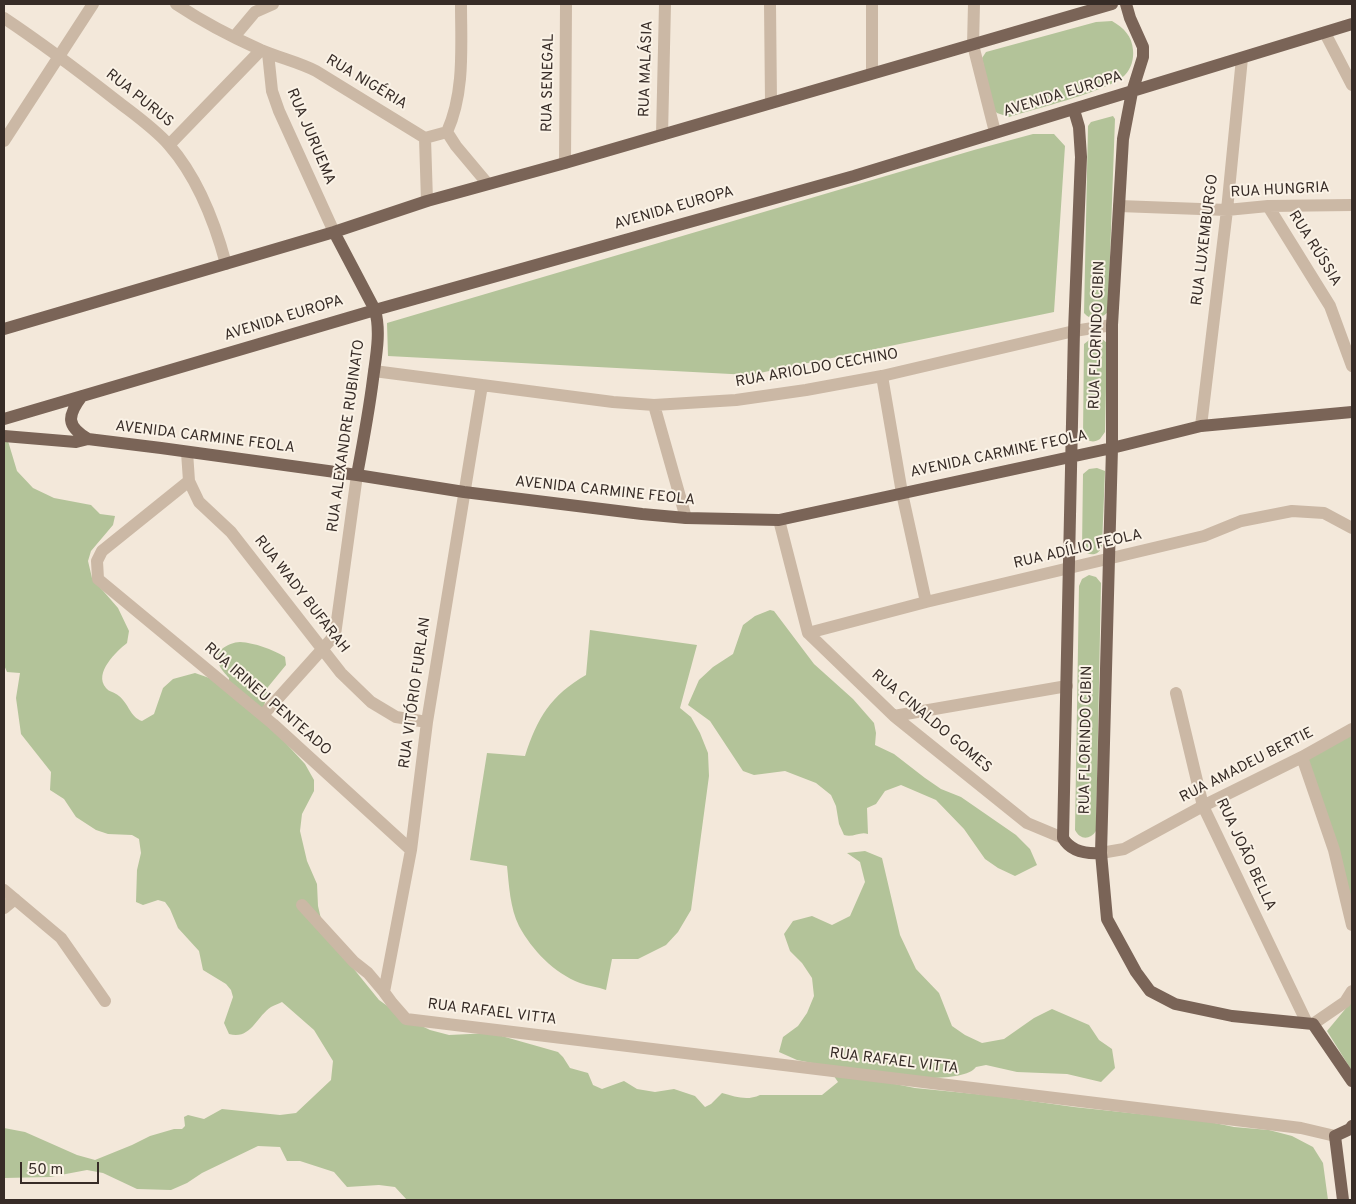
<!DOCTYPE html>
<html>
<head>
<meta charset="utf-8">
<style>
  body { margin:0 }
  #map { position:relative; width:1356px; height:1204px; overflow:hidden; background:#f3e8da; font-family:Overpass,sans-serif }
  canvas { display:block }
  .frame { position:absolute; inset:0; border:5px solid #372c27; pointer-events:none }
  .scale { position:absolute; left:20px; top:1162px; width:79px; height:22px; box-sizing:border-box; border:2px solid #372c27; border-top:0; padding-left:6px; font-size:15px; line-height:18px; white-space:nowrap; color:#372c27; -webkit-text-stroke:4px #faf2e6; paint-order:stroke }
</style>
</head>
<body>
<div id="map">
<canvas width="1356" height="1204"></canvas>
<div class="frame"></div>
<div class="scale">50 m</div>
</div>
<script>
const ctx = document.querySelector('canvas').getContext('2d');
ctx.lineJoin = 'round';
function paint(path, color) {
  ctx.fillStyle = color;
  ctx.fill(path, 'evenodd');
}
function strokePath(path, color, width, dash) {
  ctx.strokeStyle = color;
  ctx.lineWidth = width;
  ctx.lineCap = dash ? 'butt' : 'round';
  ctx.setLineDash(dash || []);
  ctx.stroke(path);
}
function drawText(font, color, halo, rows, align = 'center') {
  ctx.font = font + ' Overpass,sans-serif';
  ctx.lineWidth = 4;
  ctx.setLineDash([]);
  ctx.textBaseline = 'middle';
  ctx.strokeStyle = halo;
  ctx.fillStyle = color;
  for (const [text, x, y, turn = 0] of rows) {
    ctx.save();
    ctx.translate(x, y);
    ctx.rotate((+turn || 0) * Math.PI / 180);
    ctx.textAlign = isNaN(turn) ? turn : align;
    if (halo) ctx.strokeText(text, 0, 0);
    ctx.fillText(text, 0, 0);
    ctx.restore();
  }
}
paint(new Path2D(`
  M1112,21C1124,28 1132,36 1133,50C1134,59 1131,69 1125,75C1109,91 1034,109 1009,117L997,113L993,109L982,58L986,52L1096,22Z
  M1113,116L1115,119L1108,312C1100,320 1091,321 1084,313L1088,126L1091,122Z
  M1033,134H1054L1065,146L1054,312L750,375L388,356L387,323L974,150Z
  M1093,337L1101,338L1107,343L1105,432L1100,439C1094,443 1088,442 1083,436L1084,344Z
  M4,438L8,441L17,471L33,488L54,498L91,505L100,514L115,516L113,525L91,551L88,561L92,578L118,608L129,631L127,643C117,651 93,673 106,688C109,692 115,692 119,696C129,704 130,717 142,721L154,714L163,688L173,679L195,673L218,681L229,682V678C222,670 211,659 222,649C227,645 234,642 240,642C255,643 272,649 285,657L286,665L268,687L264,707L281,738L305,764L314,780V791L302,814L300,831L307,861L317,884L318,906L322,923L336,947L379,1000L403,1017L430,1030L449,1035L491,1033L558,1052L563,1057L570,1068L588,1073L593,1085L602,1089L624,1081L637,1089L655,1092L674,1089L695,1096L705,1107L711,1104L722,1093C736,1097 747,1101 760,1095H822L838,1082L827,1066L797,1060L779,1052L783,1037L798,1026L807,1013L814,996L812,978L802,963L790,951L784,934L793,921L812,916L832,925L850,916L865,882L860,862L847,853L865,851L882,858L900,935L916,969L939,993L952,1026L965,1035L982,1043L1004,1039L1034,1018L1052,1009L1089,1025L1099,1040L1112,1049L1115,1068L1101,1082L1067,1074L1017,1072L986,1065L976,1067C963,1084 901,1075 880,1081L915,1088L995,1096L1074,1107L1205,1121L1234,1127L1269,1130L1292,1136L1313,1147L1323,1163L1328,1200H407L395,1187L379,1185L347,1187L334,1172L300,1161H287L280,1147L258,1146L202,1173L187,1183L171,1190L137,1189L103,1173L87,1170L50,1177L4,1178V1128L25,1132L77,1155L95,1160L132,1145L150,1136L174,1129H182L185,1126L184,1117L188,1115L204,1119L222,1109L280,1115L296,1113L331,1080L333,1061L314,1030L282,1002C279,1004 274,1005 271,1007C256,1017 251,1040 229,1034L224,1023L233,997L231,990L226,984L203,970L199,951L178,928L170,909L165,902L158,900L143,905L136,902L137,870L141,853L139,839L132,835L108,834L96,830L76,817L64,799L50,790L51,772L21,734L16,698L20,673L7,672L4,665Z
  M1097,468L1105,471L1102,546C1099,556 1089,557 1082,549L1083,474L1089,469Z
  M1089,575L1096,577L1101,583L1096,831C1090,840 1080,840 1075,830L1079,586L1082,579Z
  M770,610L774,611L814,664L853,699L874,723L876,733L875,745L894,754L925,778L941,789L961,797L1016,835L1030,849L1037,865L1015,876L998,868L985,859L964,829L936,800L901,785L885,791L876,804L867,808L868,834C860,831 853,838 844,835L839,824L836,806L831,795L816,783L785,771L754,775L743,771L710,721L688,705L699,680L713,667L733,654L743,625L755,616Z
  M590,630L697,645L680,708L691,717L700,733L708,753L709,776L691,910L678,932L666,945L638,959H612L606,990C598,987 588,986 580,983C554,973 532,950 519,926C510,908 509,885 507,866L470,860L487,753L525,756C537,718 551,695 586,675Z
  M1352,734V925L1302,757Z
  M1352,1001V1071L1327,1031Z`), '#b3c399');
strokePath(new Path2D(`
  M176,4C203,22 232,37 261,50C280,58 298,62 316,71L425,138L447,132
  M770,4L771,102
  M872,4V73
  M974,4L973,45L995,132
  M4,18C43,44 80,72 117,101C135,115 154,128 169,145C198,178 215,223 226,264
  M1325,33L1352,85
  M234,37L255,12L273,4
  M268,53L272,91L279,111L334,232
  M447,132C465,92 461,46 461,4
  M447,132L456,146L487,183
  M662,135L665,4
  M425,138L427,201
  M4,141L93,4
  M169,145L261,50
  M565,163L566,4
  M1119,206L1227,210L1268,206L1352,205
  M1268,206L1330,306L1352,366
  M374,371L613,402L654,405L736,400L806,390L882,376L1074,331L1112,325
  M882,376L902,493L926,602
  M482,385L427,722L411,850L384,992L392,1003L406,1019L1301,1128L1335,1136
  M654,405L686,518
  M1201,426L1227,210L1242,58
  M187,452L189,481L199,502L231,532L341,673L371,702L396,717L427,722
  M189,481L102,551L97,561L98,579L273,724L411,850
  M779,520L808,633L894,716L1027,823L1063,838
  M808,633L926,602L1204,536L1241,521L1292,511L1324,513L1352,528
  M1176,693L1203,806L1307,1023
  M263,715L335,635L357,475
  M894,716L1067,686
  M1302,757L1334,850L1352,925
  M1101,853L1124,849L1203,806L1302,757L1352,729
  M4,890L61,938L105,1001
  M302,905L354,962L368,973L384,992
  M4,908L15,899
  M1313,1024L1345,1002L1352,991`), '#cbb8a5', 12);
strokePath(new Path2D(`
  M1126,4L1130,18L1143,47V57L1132,92L1123,139L1112,325V448L1101,853L1107,919L1136,972L1150,991L1175,1004L1232,1016L1313,1024L1352,1081
  M1074,110L1079,127L1081,157L1074,331L1063,838C1071,852 1086,854 1101,853
  M334,232L375,310C381,332 376,356 373,379C369,411 363,443 357,475
  M4,329L334,232L427,201L565,163L1112,4
  M82,396C67,416 66,426 88,439
  M4,419L375,310L854,176L1352,24
  M4,436L76,442L88,439L161,448L357,475L464,492L642,514L686,518L779,520L1112,448L1201,426L1352,412
  M1343,1200L1335,1136L1350,1129L1352,1126`), '#7a6457', 12);
drawText('15px', '#372c27', '#faf2e6', [
  ["RUA MALÁSIA",647,69,-88],
  ["RUA NIGÉRIA",366,83,31],
  ["RUA SENEGAL",549,83,-89],
  ["AVENIDA EUROPA",1063,95,-17],
  ["RUA PURUS",139,99,39],
  ["RUA JURUEMA",310,137,67],
  ["RUA HUNGRIA",1280,191,-3],
  ["AVENIDA EUROPA",674,209,-16],
  ["RUA LUXEMBURGO",1206,240,-83],
  ["RUA RÚSSIA",1314,249,58],
  ["AVENIDA EUROPA",284,319,-17],
  ["RUA FLORINDO CIBIN",1098,335,-88],
  ["RUA ARIOLDO CECHINO",817,369,-10],
  ["RUA ALEXANDRE RUBINATO",347,436,-82],
  ["AVENIDA CARMINE FEOLA",205,438,7],
  ["AVENIDA CARMINE FEOLA",999,455,-12],
  ["AVENIDA CARMINE FEOLA",605,492,6],
  ["RUA ADÍLIO FEOLA",1078,550,-13],
  ["RUA WADY BUFARAH",301,595,52],
  ["RUA VITÓRIO FURLAN",416,693,-82],
  ["RUA IRINEU PENTEADO",267,700,41],
  ["RUA CINALDO GOMES",931,722,40],
  ["RUA FLORINDO CIBIN",1087,740,-89],
  ["RUA AMADEU BERTIE",1247,766,-27],
  ["RUA JOÃO BELLA",1245,855,65],
  ["RUA RAFAEL VITTA",492,1013,7],
  ["RUA RAFAEL VITTA",894,1062,7]
]);
</script>
</body>
</html>
